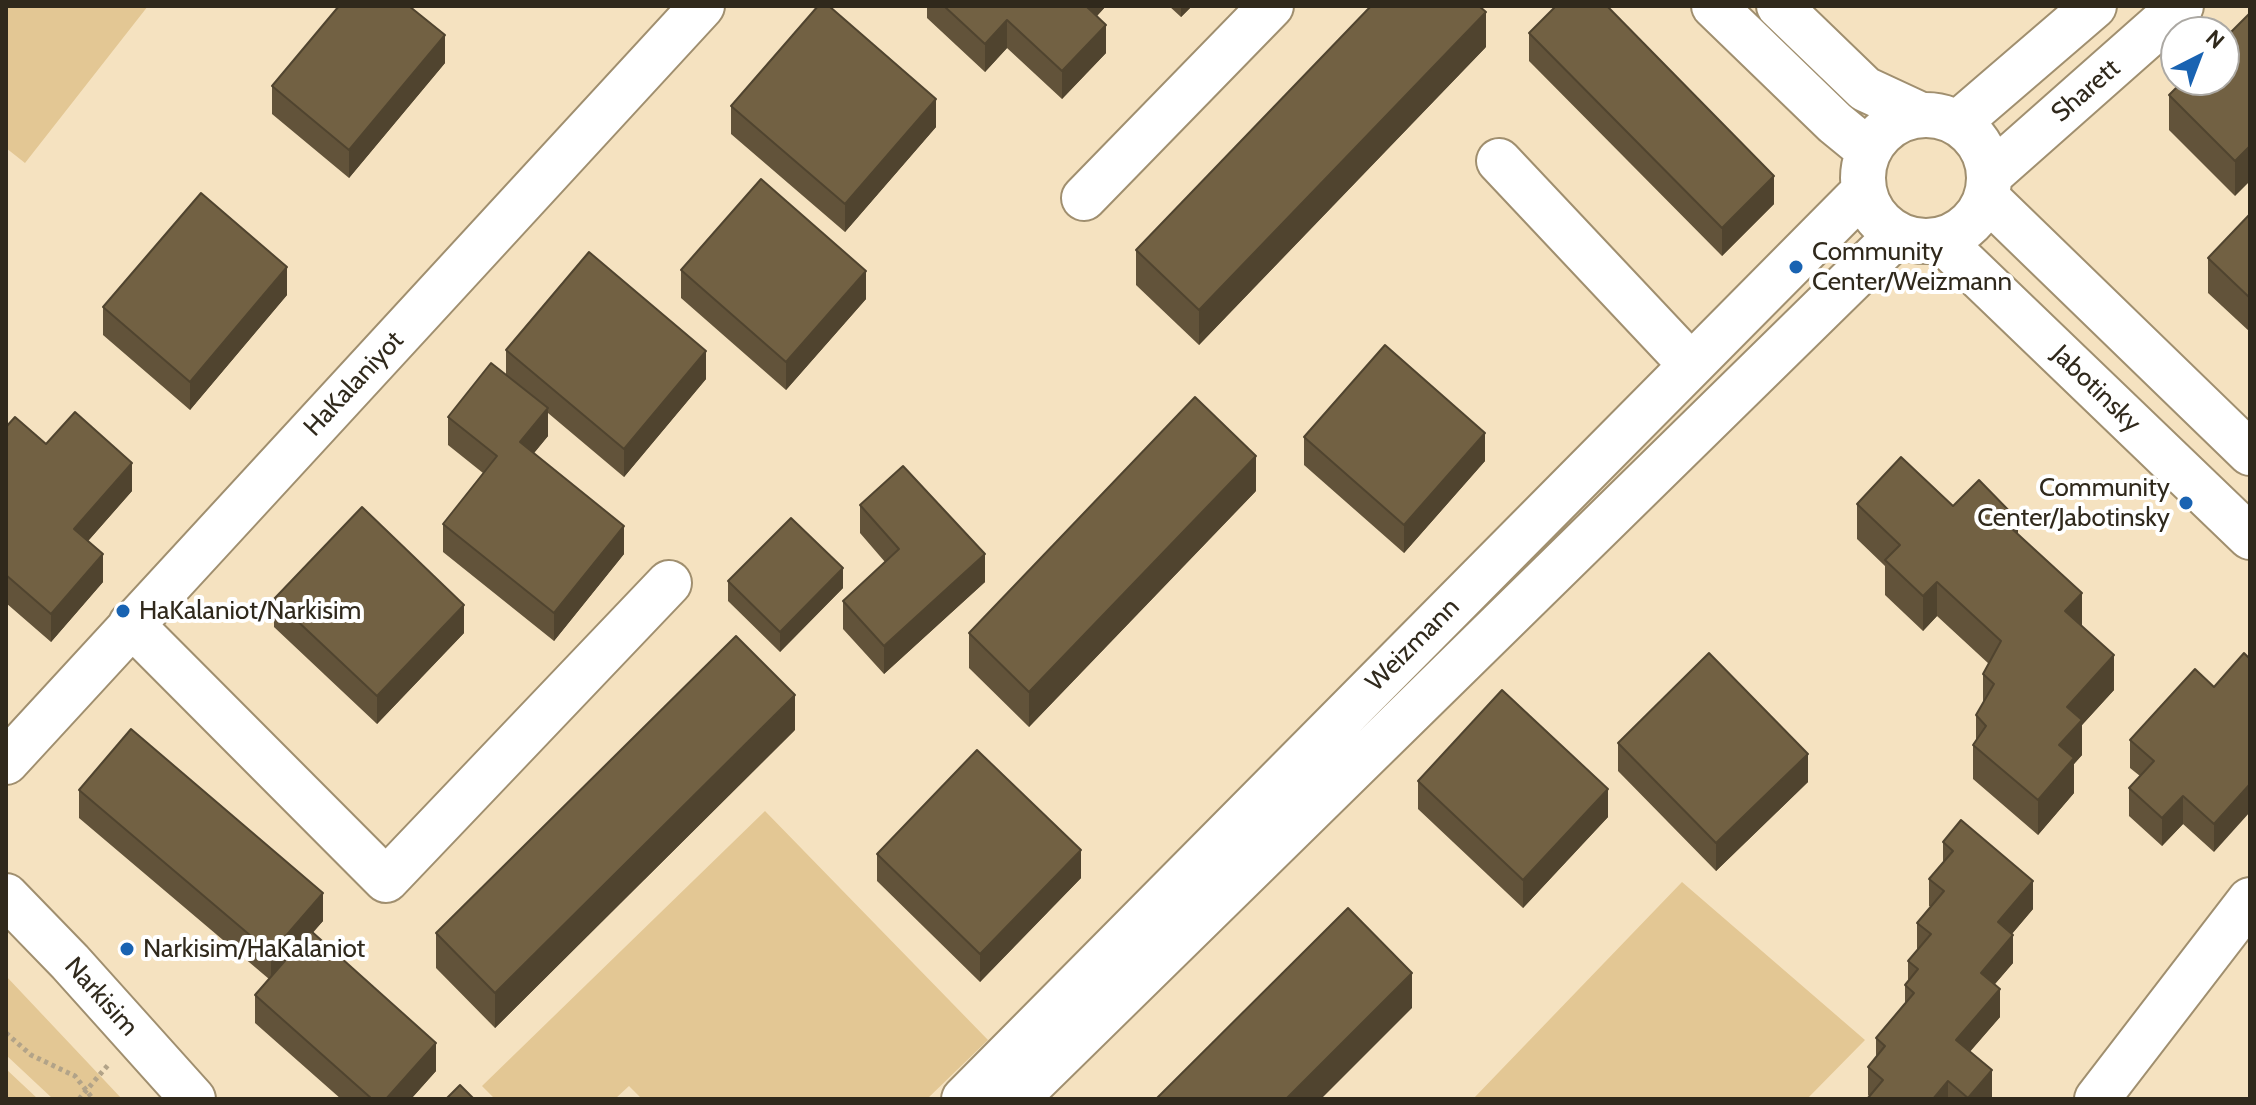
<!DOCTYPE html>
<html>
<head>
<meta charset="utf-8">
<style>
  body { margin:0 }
  #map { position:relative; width:2256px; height:1105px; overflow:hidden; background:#f5e2c0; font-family:Cabin,sans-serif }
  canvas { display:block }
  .frame { position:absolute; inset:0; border:8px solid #30291c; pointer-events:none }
  .north { position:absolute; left:2160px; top:16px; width:80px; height:80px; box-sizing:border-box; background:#fff; border:2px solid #aca9a4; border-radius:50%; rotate:42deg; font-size:22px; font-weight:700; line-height:32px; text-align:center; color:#30291c }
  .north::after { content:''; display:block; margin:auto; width:28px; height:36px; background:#1963b2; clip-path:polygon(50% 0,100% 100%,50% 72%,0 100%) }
</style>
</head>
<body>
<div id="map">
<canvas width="2256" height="1105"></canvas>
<div class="frame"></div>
<div class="north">N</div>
</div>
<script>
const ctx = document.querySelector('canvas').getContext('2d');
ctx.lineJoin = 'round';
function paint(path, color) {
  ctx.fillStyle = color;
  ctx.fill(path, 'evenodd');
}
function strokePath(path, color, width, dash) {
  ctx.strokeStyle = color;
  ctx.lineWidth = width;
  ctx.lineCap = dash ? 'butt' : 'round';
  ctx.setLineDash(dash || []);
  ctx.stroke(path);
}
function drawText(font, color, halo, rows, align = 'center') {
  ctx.font = font + ' Cabin,sans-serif';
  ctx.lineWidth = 8;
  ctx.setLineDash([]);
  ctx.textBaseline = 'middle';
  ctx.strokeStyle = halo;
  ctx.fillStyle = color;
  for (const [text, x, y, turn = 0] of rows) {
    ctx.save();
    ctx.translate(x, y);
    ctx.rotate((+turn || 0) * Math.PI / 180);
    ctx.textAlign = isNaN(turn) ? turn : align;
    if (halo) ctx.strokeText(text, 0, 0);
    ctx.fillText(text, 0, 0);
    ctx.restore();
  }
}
paint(new Path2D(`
  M6,6H148L25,163L6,148Z
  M765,811L988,1040L927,1099H642L629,1086L615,1099H495L482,1086Z
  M1682,882L1865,1040L1807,1099H1473Z
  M6,976L122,1099H53L6,1055Z
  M6,1069L38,1099H6Z`), '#e3c794');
const minor = new Path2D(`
  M1714,6L1835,123L1868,150
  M1779,6L1865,89L1921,115
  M1863 178a63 63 0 1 1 126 0a63 63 0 1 1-126 0Z
  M1958,123L2094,6
  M1499,161L1691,365
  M1990,175L2181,6
  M1084,198L1271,6
  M1987,198L2250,453
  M1941,240L2250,537
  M131,624L386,880L669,583
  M6,762L702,6
  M6,896L70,962L193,1099
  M964,1099L1863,192
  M1016,1099L1897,235
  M2097,1099L2250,900`);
strokePath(minor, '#a08f6f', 48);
strokePath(new Path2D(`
  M6,1033L31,1055L75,1076L93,1099
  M79,1099L108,1065`), '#b2a388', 5, [4, 4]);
strokePath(minor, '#fff', 44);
paint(new Path2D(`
  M927,6H1106L1097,16L1106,53L1062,99L1007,48L985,72L927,18Z
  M1169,6H1192L1181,17Z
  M2250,13L2235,196L2169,130V95Z
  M1529,33L1774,204L1722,256L1529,61Z
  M1486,47L1199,345L1136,285V250Z
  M445,63L349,178L272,114V86Z
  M731,106L936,127L845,232L731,134Z
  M2250,214V332L2208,293V258Z
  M681,270L866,299L786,390L681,298Z
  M287,295L190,410L103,335V307Z
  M506,350L706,379L624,477L548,413V436L534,453L624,554L554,641L443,552V524L483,473L448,445V417L506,375Z
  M6,427L46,444L132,491L88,541L103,582L51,642L6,603Z
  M1304,437L1485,461L1404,553L1304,465Z
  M1256,491L1029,727L969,668V633Z
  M1857,504L1953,506L2018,534L2082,626L2114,690L2082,725V755L2074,764V793L2038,835L1973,779V745L1976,740V715L1983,703V674L1989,664L1937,616L1923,631L1885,595V566L1857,539Z
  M860,505L985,582L884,674L843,629V601L885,562L860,533Z
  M728,581L843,588L780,652L728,601Z
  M274,599L464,633L377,724L274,627Z
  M2214,687V852L2183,824L2162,846L2129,816V788L2140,776L2130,768V740Z
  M795,730L495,1028L436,968V933Z
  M1618,743L1808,782L1716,871L1618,771Z
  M1418,781L1608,817L1523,908L1418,809Z
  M79,790L323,921L313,932L436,1071L411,1099H341L255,1023V995L269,979L79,818Z
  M1943,842L2033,909L2012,934L2013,963L1995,984L2000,1017L1970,1051L1992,1098L1868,1099L1869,1096L1868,1095V1067L1876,1057V1038L1905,1003V985L1908,981V961L1917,950V923L1931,907L1929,906V879L1943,863Z
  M877,854L1081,878L980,982L877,881Z`), '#62533a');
paint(new Path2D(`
  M1083,6H1106L1083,31Z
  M1181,6H1192L1181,17Z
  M1486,12V47L1199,345V310Z
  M1007,20V48L985,72V44Z
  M1106,25V53L1062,99V71Z
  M445,35V63L349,178V150Z
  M936,99V127L845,232V204Z
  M2250,146V181L2235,196V161Z
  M1774,176V204L1722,256V228Z
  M287,267V295L190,410V382Z
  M866,271V299L786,390V362Z
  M706,351V379L624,477V449Z
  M548,408V436L520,470V442Z
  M1485,433V461L1404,553V525Z
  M1256,456V491L1029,727V692Z
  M132,463V491L74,557V529Z
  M2018,520V555L2010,527Z
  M624,526V554L554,641V613Z
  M103,554V582L51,642V614Z
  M985,554V582L884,674V646Z
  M843,568V588L780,652V632Z
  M1937,582V616L1923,631V596Z
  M2082,593V628L2065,611Z
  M464,605V633L377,724V696Z
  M2114,655V690L2082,725V755L2074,764V793L2038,835V800L2059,745L2067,707Z
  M795,695V730L495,1028V993Z
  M1808,754V782L1716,871V843Z
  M2250,784V812L2214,852V824Z
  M1608,789V817L1523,908V880Z
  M2183,796V824L2162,846V818Z
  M1081,850V878L980,982V954Z
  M2033,881V909L1998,950V922Z
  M323,893V921L271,981V953Z
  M2013,935V963L1981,1000V973Z
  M1412,973V1008L1321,1099H1286Z
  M2000,989V1017L1956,1068V1040Z
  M436,1043V1071L411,1099H386Z
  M1992,1070V1098L1968,1099V1098Z
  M1948,1081V1099H1933Z`), '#50442f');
const building = new Path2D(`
  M339,6H409L445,35L349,150L272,86Z
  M818,6H829L936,99L845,204L731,106Z
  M944,6H1086L1106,25L1062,71L1007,20L985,44Z
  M1371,6H1479L1486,12L1199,310L1136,250Z
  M1556,6H1607L1774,176L1722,228L1529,33Z
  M2250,13V146L2235,161L2169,95L2184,80H2224V39Z
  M761,179L866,271L786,362L681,270Z
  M201,193L287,267L190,382L103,307Z
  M2250,214V298L2208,258Z
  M589,252L706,351L624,449L506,350Z
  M1385,345L1485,433L1404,525L1304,437Z
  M491,363L548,408L520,442L624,526L554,613L443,524L497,456L448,417Z
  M1195,397L1256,456L1029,692L969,633Z
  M75,412L132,463L74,529L103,554L51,614L6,575V427L15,417L46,444Z
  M1901,457L1953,506L1979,480L2018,520L2010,527L2082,593L2065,611L2114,655L2067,707L2082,720L2059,745L2074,758L2038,800L1973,745L1986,726L1976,715L1994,684L1983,674L2001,641L1937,582L1923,596L1885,560L1900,545L1857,504Z
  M903,466L985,554L884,646L843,601L899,549L860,505Z
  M362,507L464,605L377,696L274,599Z
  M791,518L843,568L780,632L728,581Z
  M736,636L795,695L495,993L436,933Z
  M1709,653L1808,754L1716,843L1618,743Z
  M2244,653L2250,659V784L2214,824L2183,796L2162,818L2129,788L2154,761L2130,740L2195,669L2214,687Z
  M1502,690L1608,789L1523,880L1418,781Z
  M131,729L323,893L271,953L79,790Z
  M977,750L1081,850L980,954L877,854Z
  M1961,820L2033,881L1998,922L2013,935L1981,973L2000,989L1956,1040L1992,1070L1968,1098L1948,1081L1933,1099H1870L1868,1098L1883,1080L1868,1067L1885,1046L1876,1038L1914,993L1905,985L1918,969L1908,961L1931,934L1917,923L1944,891L1929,879L1953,851L1943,842Z
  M1348,908L1412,973L1286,1099H1156Z
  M311,931L436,1043L386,1099H372L255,995Z
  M460,1085L474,1099H446Z`);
paint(building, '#726143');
strokePath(building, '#50442f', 2);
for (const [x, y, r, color] of [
  [1796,267,8,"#1963b2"],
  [2186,503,8,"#1963b2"],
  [123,611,8,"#1963b2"],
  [127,949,8,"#1963b2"]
]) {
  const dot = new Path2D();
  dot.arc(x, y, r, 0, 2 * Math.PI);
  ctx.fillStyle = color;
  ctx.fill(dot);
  strokePath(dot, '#fff', 3);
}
drawText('26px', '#30291c', '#fff', [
  ["Sharett",2086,91,-41],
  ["HaKalaniyot",354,384,-47],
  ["Jabotinsky",2096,389,44],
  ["Weizmann",1413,645,-45],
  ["Narkisim",101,997,48]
]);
drawText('26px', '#30291c', '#fff', [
  ["Community",1812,252],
  ["Center/Weizmann",1812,282],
  ["Community",2170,488,"right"],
  ["Center/Jabotinsky",2170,518,"right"],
  ["HaKalaniot/Narkisim",139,611],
  ["Narkisim/HaKalaniot",143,949]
], 'left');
</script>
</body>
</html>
